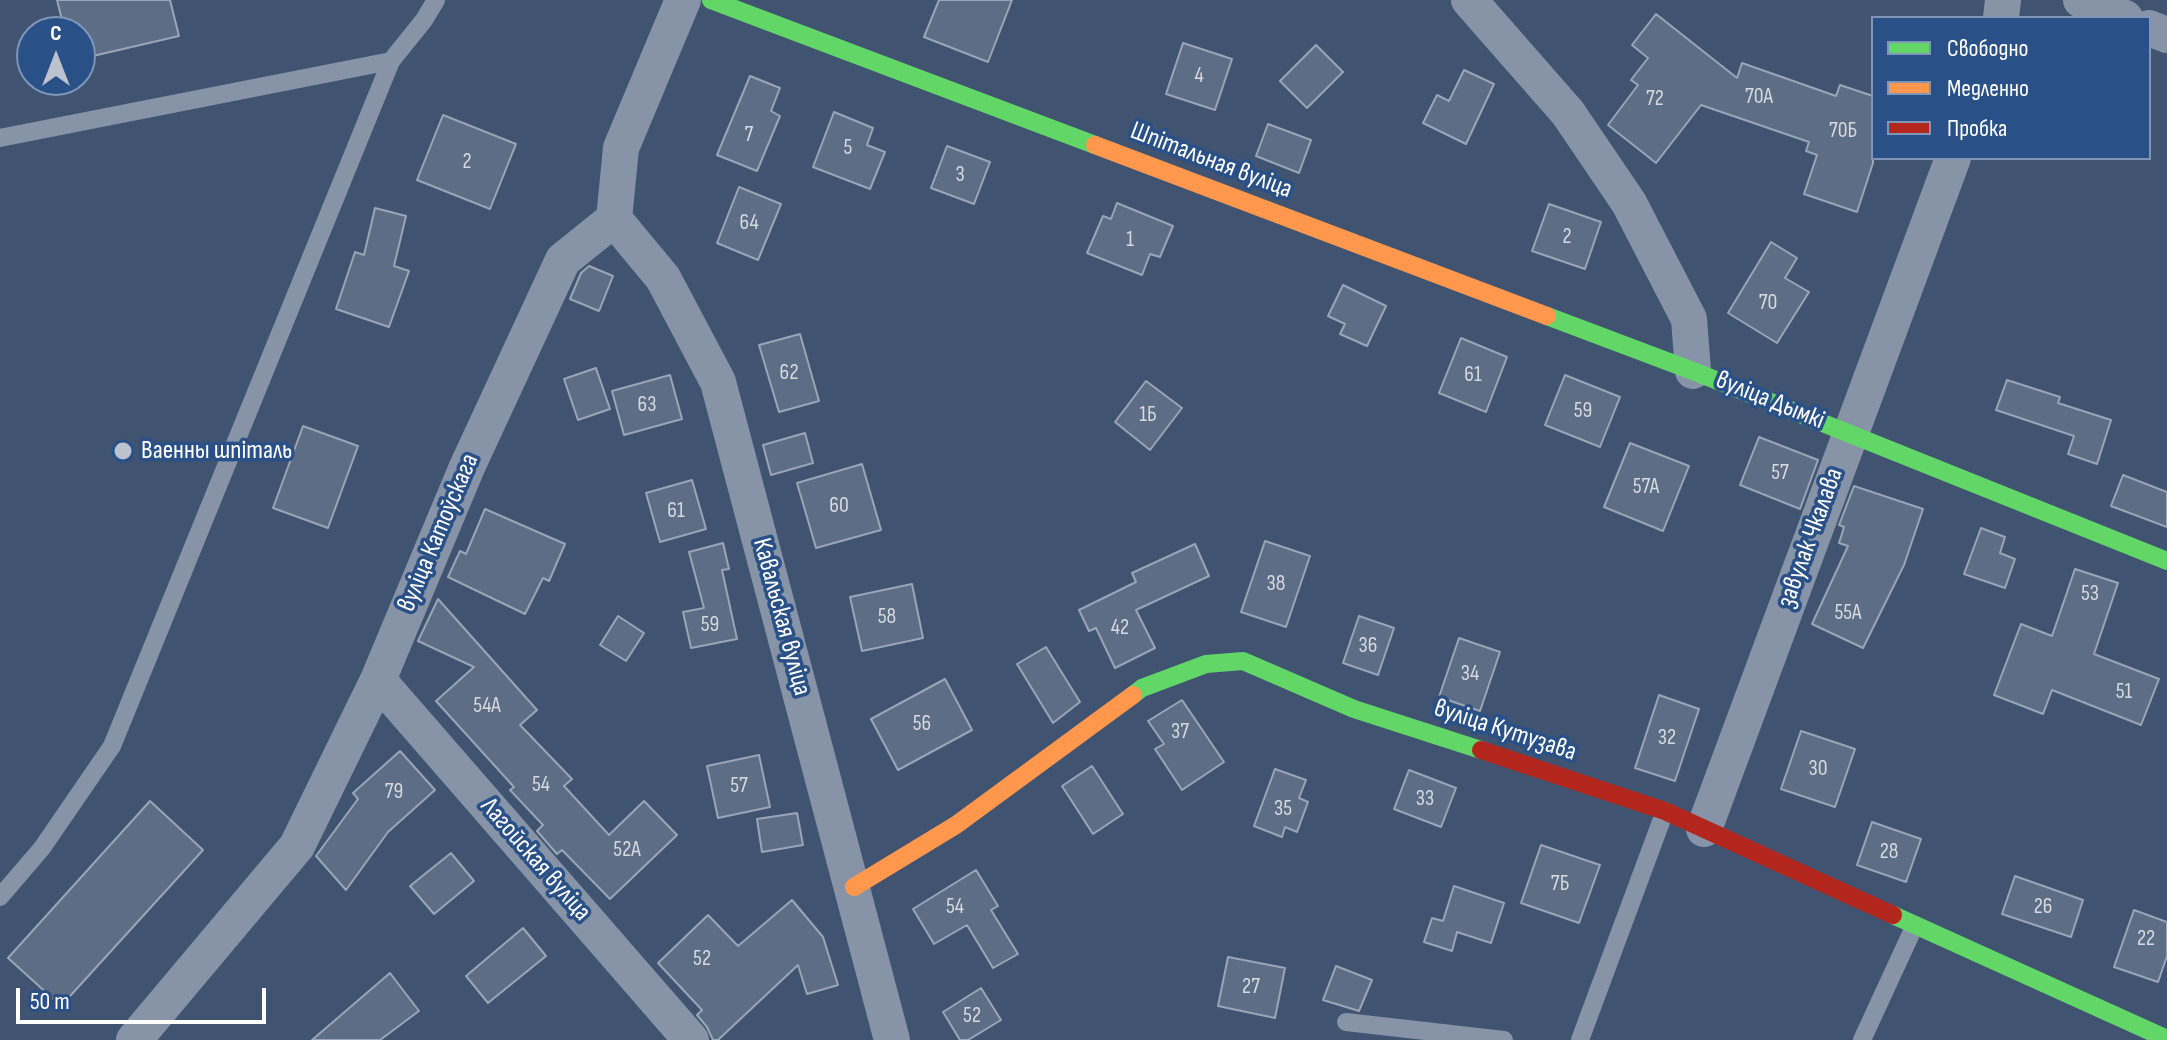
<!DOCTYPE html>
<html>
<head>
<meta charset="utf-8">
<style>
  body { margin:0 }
  #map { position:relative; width:2167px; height:1040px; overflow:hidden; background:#405472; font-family:"Sofia Sans Condensed",sans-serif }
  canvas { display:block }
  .legend { position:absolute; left:1871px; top:16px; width:280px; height:144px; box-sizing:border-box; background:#2a5088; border:2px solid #7f96b8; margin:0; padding:10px 14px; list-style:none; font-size:24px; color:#fff }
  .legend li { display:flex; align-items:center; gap:16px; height:40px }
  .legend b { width:40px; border:2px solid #7f96b8 }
  .north { position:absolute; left:16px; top:16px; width:80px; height:80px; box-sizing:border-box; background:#2a5088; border:2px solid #7f96b8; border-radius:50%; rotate:0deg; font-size:22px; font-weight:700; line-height:32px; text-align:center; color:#fff }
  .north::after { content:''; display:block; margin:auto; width:28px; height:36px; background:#bcc3ce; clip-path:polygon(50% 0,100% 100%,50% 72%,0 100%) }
  .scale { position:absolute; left:16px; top:988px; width:250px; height:36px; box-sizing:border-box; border:4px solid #fff; border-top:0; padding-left:10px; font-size:24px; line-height:28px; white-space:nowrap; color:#fff; -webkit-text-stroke:6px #2a5088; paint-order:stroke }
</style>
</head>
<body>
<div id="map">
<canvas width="2167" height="1040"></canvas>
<ul class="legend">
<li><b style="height:10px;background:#63d668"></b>Свободно</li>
<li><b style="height:10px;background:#ff974d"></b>Медленно</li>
<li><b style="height:10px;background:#b3261e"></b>Пробка</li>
</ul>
<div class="north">С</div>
<div class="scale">50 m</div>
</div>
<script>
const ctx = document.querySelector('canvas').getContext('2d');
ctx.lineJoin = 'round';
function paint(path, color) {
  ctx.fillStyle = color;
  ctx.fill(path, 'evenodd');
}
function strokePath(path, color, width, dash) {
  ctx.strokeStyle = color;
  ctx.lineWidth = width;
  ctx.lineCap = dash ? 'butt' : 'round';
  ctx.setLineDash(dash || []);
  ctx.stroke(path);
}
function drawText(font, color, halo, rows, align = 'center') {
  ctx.font = font + ' "Sofia Sans Condensed",sans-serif';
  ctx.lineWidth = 7;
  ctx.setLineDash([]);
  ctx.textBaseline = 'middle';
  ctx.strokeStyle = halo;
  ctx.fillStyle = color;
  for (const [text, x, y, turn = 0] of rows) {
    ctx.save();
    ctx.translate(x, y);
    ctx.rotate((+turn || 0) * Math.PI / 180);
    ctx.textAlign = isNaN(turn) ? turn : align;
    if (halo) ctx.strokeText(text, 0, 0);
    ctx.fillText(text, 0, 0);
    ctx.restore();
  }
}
const building = new Path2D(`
  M57,0H170L179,36L80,59V32H65Z
  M939,0H1012L988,62L924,37Z
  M1656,14L1737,78L1742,63L1836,96L1840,85L1873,96V163L1857,212L1804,194L1817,155L1806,151L1809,142L1701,105L1656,163L1608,125L1638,85L1631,80L1648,58L1632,45Z
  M1183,43L1232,59L1215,110L1166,94Z
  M1316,45L1343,72L1307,108L1280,81Z
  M1464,70L1494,84L1466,144L1423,123L1437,95L1449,101Z
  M750,76L780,88L771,111L780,116L757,171L717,155Z
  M834,112L873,128L867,145L885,152L870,189L813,167Z
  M443,115L516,144L490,209L417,180Z
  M1268,124L1311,140L1299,173L1256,156Z
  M947,146L990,162L974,204L931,188Z
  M739,187L781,204L758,260L717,243Z
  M1117,203L1173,226L1160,257L1150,254L1142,275L1087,253L1103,216L1111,219Z
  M1549,204L1601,222L1585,269L1532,251Z
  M375,208L406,216L394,266L409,271L389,327L336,309L355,252L364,255Z
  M1771,242L1797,258L1785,278L1809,292L1777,343L1728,313Z
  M589,266L613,276L599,311L570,299L581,273Z
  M1343,285L1386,306L1367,346L1340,334L1345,324L1328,316Z
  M800,334L819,401L779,412L759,345Z
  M1461,338L1507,357L1486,412L1439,393Z
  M596,368L610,409L578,420L564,379Z
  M670,375L682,419L624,435L612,391Z
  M1565,375L1620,397L1600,447L1545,425Z
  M2007,380L2060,397L2058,403L2111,420L2097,464L2068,454L2074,436L1996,410Z
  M1146,381L1182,408L1150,450L1115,422Z
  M303,426L358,446L328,528L273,508Z
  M805,433L813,463L771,475L763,445Z
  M1759,437L1818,460L1800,509L1740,485Z
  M1630,443L1689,466L1663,531L1604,507Z
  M862,464L881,530L816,548L797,483Z
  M2123,475L2167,492V527L2111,506Z
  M692,480L706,529L660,542L646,493Z
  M1854,486L1923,509L1904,565L1863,648L1812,624L1848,546L1839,543L1844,527L1839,525Z
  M485,509L565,544L549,581L543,578L525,614L448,577L460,551L466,554Z
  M1981,528L2005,537L2000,553L2015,559L2005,588L1964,574Z
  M1265,541L1310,556L1286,627L1241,612Z
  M723,543L729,569L722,570L737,639L691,648L683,612L704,608L689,552Z
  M1195,544L1209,576L1136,610L1155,648L1115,668L1096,628L1089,631L1079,610L1136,582L1132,573Z
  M2075,569L2118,583L2094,654L2159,679L2141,725L2052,690L2043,714L1994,695L2021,624L2052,636Z
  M912,584L923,638L862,651L850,597Z
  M438,599L537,710L520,725L572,779L564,786L609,835L644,801L677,835L610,899L562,850L557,854L537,831L543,825L510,790L514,787L436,701L474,667L418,641Z
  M618,616L644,633L626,661L600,645Z
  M1359,616L1394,628L1378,675L1343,663Z
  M1459,638L1500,652L1480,711L1439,697Z
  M1046,647L1080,702L1053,723L1017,664Z
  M945,679L972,730L898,770L871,719Z
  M1659,695L1699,709L1675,781L1635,768Z
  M1182,700L1224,762L1182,790L1155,749L1164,744L1148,721Z
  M1801,731L1855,749L1835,807L1781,789Z
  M400,751L435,790L388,832L346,890L316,856L358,799L353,793Z
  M759,755L770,807L718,818L707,766Z
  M1092,766L1123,814L1093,834L1062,786Z
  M1275,769L1306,780L1299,798L1308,802L1297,832L1285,827L1282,837L1254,826Z
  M1409,770L1456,788L1441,827L1394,809Z
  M150,801L203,850L61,1006L8,958Z
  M797,813L803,845L762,852L757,819Z
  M1872,822L1921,839L1906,882L1857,865Z
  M1541,845L1600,865L1579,923L1521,903Z
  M451,853L474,881L434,914L410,886Z
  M976,870L998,906L991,910L1018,954L993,968L967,925L934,944L913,909Z
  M2015,876L2083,900L2071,937L2002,914Z
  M1454,886L1504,903L1491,943L1457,932L1452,951L1424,942L1432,918L1443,921Z
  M792,900L823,937L838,985L807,994L798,965L718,1040H713L707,1027L697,1015L702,1010L658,963L708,915L738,946Z
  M2134,910L2167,922V956L2158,982L2114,967Z
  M523,928L546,956L488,1003L466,976Z
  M1228,957L1285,968L1275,1018L1218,1006Z
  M1336,966L1372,980L1359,1011L1323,1000Z
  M390,973L419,1011L380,1040H312Z
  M981,988L1001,1020L968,1040H960L943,1012Z`);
paint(building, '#5d6d85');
strokePath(building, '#9aa5b6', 2);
strokePath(new Path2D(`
  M0,138L391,61
  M0,897L42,848L112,746L391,61L424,20L436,0
  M1346,1022L1504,1040
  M1580,1040L1665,811
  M1862,1040L1915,925`), '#8794a8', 18);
strokePath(new Path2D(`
  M1469,0L1568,113L1629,203L1689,319L1693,371
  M2081,0L2125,18
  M2001,18L2003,0
  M2149,28L2167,35
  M614,219L663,278L718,382L892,1040
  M378,680L691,1040
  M1704,829L1953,158
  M134,1040L297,846L378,680L467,467L563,260L614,219L621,148L683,0`), '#8794a8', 36);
strokePath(new Path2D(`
  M711,0L1095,145
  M1547,316L1693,371L2167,561
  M1133,695L1142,688L1206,664L1243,661L1354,709L1481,750
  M1893,915L2167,1039`), '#63d668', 18);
strokePath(new Path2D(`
  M1095,145L1547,316
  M854,887L956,825L1133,695`), '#ff974d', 18);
strokePath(new Path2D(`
  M1481,750L1665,811L1893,915`), '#b3261e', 18);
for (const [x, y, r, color] of [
  [123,451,10,"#bcc3ce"]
]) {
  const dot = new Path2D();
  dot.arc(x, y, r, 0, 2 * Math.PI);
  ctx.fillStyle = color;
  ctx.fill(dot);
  strokePath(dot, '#2a5088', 3);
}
drawText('22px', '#d6dae0', null, [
  ["4",1199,76],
  ["70А",1759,97],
  ["72",1655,99],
  ["70Б",1843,131],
  ["7",749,135],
  ["5",848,148],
  ["2",467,162],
  ["3",960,175],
  ["64",749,223],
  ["2",1567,237],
  ["1",1130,240],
  ["70",1768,303],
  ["62",789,373],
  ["61",1473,375],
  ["63",647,405],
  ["59",1583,411],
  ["1Б",1148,415],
  ["57",1780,473],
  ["57А",1646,487],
  ["60",839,506],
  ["61",676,511],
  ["38",1276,584],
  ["53",2090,594],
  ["55А",1848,613],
  ["58",887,617],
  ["59",710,625],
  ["42",1120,628],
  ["36",1368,646],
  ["34",1470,674],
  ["51",2124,692],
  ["54А",487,706],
  ["56",922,724],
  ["37",1180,732],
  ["32",1667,738],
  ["30",1818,769],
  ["54",541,785],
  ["57",739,786],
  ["79",394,792],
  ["33",1425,799],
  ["35",1283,809],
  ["52А",627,850],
  ["28",1889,852],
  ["7Б",1560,884],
  ["54",955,907],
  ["26",2043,907],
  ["22",2146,939],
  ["52",702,959],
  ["27",1251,987],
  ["52",972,1016]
]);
drawText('26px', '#fff', '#2a5088', [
  ["Шпітальная вуліца",1211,161,21],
  ["вуліца Дымкі",1770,401,22],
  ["вуліца Катоўскага",439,533,-67],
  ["завулак Чкалава",1811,538,-70],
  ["Кавальская вуліца",781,617,75],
  ["вуліца Кутузава",1505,731,18],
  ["Лагойская вуліца",535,860,49]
]);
drawText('26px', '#fff', '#2a5088', [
  ["Ваенны шпіталь",141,451]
], 'left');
</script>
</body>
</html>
